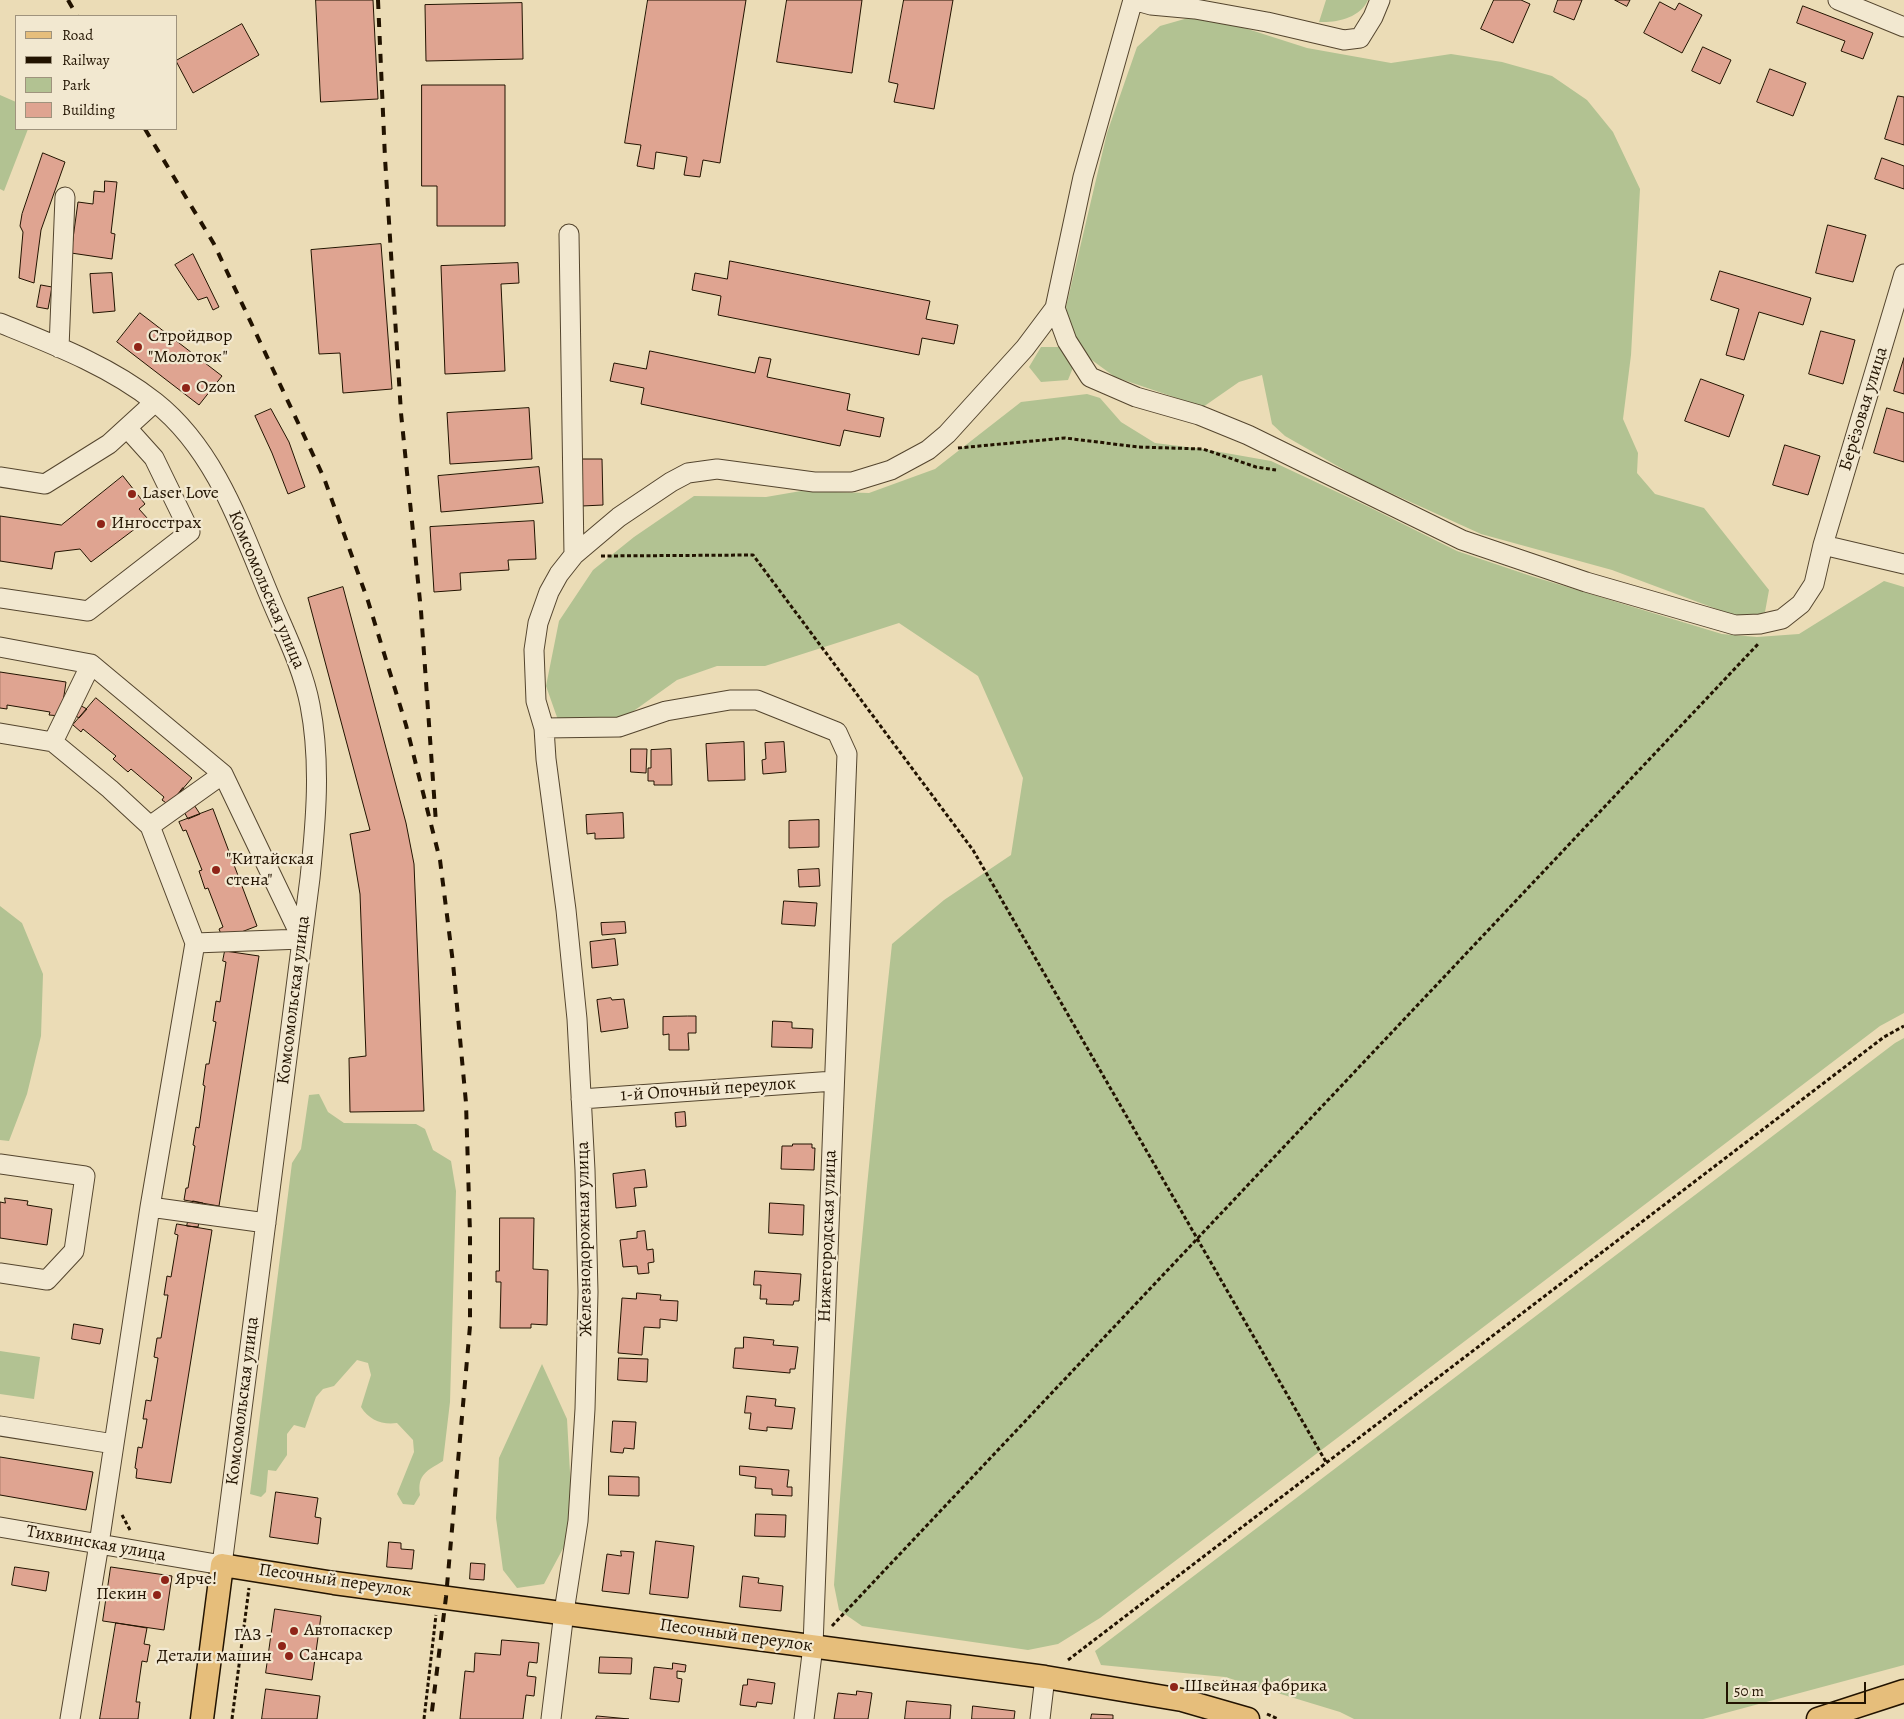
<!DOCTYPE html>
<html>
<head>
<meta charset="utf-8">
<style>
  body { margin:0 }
  #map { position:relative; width:1904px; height:1719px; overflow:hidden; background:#ebdcb6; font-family:Alegreya,serif }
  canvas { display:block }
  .legend { position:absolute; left:15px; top:15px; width:162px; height:115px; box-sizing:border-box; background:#f2e8d0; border:1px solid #9f937d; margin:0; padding:6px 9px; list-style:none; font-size:15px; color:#221300 }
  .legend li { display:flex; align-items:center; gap:10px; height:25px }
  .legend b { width:25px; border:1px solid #9f937d }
  .scale { position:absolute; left:1726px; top:1682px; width:140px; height:22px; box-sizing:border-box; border:2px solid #221300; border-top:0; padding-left:6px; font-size:15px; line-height:18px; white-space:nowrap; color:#221300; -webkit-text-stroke:4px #f2e8d0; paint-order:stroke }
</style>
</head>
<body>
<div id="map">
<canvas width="1904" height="1719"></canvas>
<ul class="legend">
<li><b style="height:6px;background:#e6be7b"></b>Road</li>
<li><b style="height:6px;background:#221300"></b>Railway</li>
<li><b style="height:14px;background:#b2c292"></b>Park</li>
<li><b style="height:14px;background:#dfa491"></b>Building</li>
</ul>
<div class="scale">50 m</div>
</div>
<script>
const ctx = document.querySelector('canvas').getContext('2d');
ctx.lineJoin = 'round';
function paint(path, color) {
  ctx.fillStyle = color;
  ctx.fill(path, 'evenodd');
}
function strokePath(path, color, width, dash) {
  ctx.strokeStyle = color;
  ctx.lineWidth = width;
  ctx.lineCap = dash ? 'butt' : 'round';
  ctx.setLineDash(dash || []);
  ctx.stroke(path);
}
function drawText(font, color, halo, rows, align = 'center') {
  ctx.font = font + ' Alegreya,serif';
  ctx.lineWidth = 4.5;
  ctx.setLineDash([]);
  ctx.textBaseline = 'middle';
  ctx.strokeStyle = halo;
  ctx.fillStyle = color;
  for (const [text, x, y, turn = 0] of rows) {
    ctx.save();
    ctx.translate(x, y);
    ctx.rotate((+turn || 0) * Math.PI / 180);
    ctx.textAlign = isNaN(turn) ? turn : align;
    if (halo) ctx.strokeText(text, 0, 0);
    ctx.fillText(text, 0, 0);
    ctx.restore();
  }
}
paint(new Path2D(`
  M1326,0H1368C1360,18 1336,23 1319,22Z
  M1188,18L1232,24L1307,48L1391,63L1451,54L1502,62L1552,76L1587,100L1613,132L1640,189L1631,355L1623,419L1638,453L1637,473L1655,494L1704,508L1769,590L1765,612L1746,620L1612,570L1481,534L1360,479L1285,436L1272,424L1262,375L1239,382L1203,407L1115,377L1089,358L1071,335L1066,307L1107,133L1137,47L1160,26Z
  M0,95L16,102V129H28L4,191L0,189Z
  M1041,347H1059L1074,365L1068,380L1041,382L1029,367Z
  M1087,394L1100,398L1121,422L1155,443L1203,449L1271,461L1369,507L1457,551L1531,576L1722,634L1757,637L1799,634L1884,581L1904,587V1013L1880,1026L1100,1618L1058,1644L1028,1650L862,1626L839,1610L834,1585C848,1371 869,1157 892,944L944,900L1011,855L1023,778L978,676L899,623L765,666H717L677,680L628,715L595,723L558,720L546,686L559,621L593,570L634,537L694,496L766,497L801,491L869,493L935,469L1021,402Z
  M0,906L22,923L43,974L41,1036L27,1094L9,1141L0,1140Z
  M1904,1038V1665L1703,1719H1354L1340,1712L1225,1677L1101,1665L1095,1651L1895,1043Z
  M319,1094L328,1112L344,1123L416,1124L425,1129L433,1150L451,1161L456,1191L450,1402L443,1461C427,1471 417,1474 420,1495L414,1505L403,1504L397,1494L414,1452L413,1440L397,1423C382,1425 369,1420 361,1407L371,1375L368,1363L357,1360L334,1386L323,1389L316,1397L305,1428L294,1425L287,1434V1455L276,1471L268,1470L266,1492L261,1497L250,1494L292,1163L301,1149L309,1095Z
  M0,1351L40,1357L34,1399L0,1394Z
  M542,1364L567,1419L571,1490L567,1541L544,1584L517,1588L503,1570L496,1518L499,1458Z`), '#b2c292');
const building = new Path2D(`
  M316,0H373L378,99L321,102Z
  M648,0H746L720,163L703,160L700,177L684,175L687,157L656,152L654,169L637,166L641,145L625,143Z
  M787,0H862L852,73L777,62Z
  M904,0H953L934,109L894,102L898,84L889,82Z
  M1494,0H1521L1530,4L1513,43L1481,29Z
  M1558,0H1582L1574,20L1554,12Z
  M1615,0H1630L1627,6Z
  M1660,2L1675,10L1679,3L1702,15L1682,53L1644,33Z
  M522,3L523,59L426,61L425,5Z
  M1803,6L1873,33L1863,59L1841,51L1845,41L1797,23Z
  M242,24L259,55L193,93L176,61Z
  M1703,47L1731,60L1720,84L1692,71Z
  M1770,69L1806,83L1793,116L1757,102Z
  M422,85H505V226H437V186H422Z
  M1898,96L1904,97V145L1885,139Z
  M43,153L65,162L41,230L34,283L19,278L23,232L20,226L22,214Z
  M1882,158L1904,166V189L1875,179Z
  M105,181L117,182L111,233L115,234L112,259L71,253L78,202L93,204L94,191L104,192Z
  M1828,225L1866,235L1853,282L1816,273Z
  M381,244L392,389L343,393L340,353L319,354L311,250Z
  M193,254L219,307L213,310L207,297L198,300L175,265Z
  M730,261L930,301L926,319L958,325L954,344L922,338L919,355L718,315L721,296L692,290L695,273L727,279Z
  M518,263L519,283L501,284L505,371L445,374L441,266Z
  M1720,271L1811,298L1803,325L1759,312L1744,360L1726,355L1739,309L1711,300Z
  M112,273L115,311L93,313L90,274Z
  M41,285L52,287L48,309L37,307Z
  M140,313L222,376L199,405L117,342Z
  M1821,331L1855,340L1843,384L1809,374Z
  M650,351L755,373L759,357L771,359L767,377L850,394L847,410L884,418L880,437L844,430L840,446L641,404L644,388L610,381L614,363L646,369Z
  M1904,358V394L1894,391Z
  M1701,379L1744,395L1729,437L1685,421Z
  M529,408L532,459L450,464L447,413Z
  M1887,408L1904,413V462L1874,453Z
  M271,409L289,442L305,487L288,494L272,453L255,416Z
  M1785,445L1820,456L1808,495L1773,485Z
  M581,459H602L603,505L582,506Z
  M539,467L543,503L441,512L438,476Z
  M123,476L145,504L139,509L148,519L91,562L80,549L55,552L52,569L0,561V516L61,525Z
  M534,521L536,559L508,560L509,570L460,573L461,590L434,592L430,527Z
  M343,587L406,823L414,864L424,1111L350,1112L349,1058L366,1056L360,894L350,834L370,830L308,598Z
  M0,672L66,682L61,716L49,715L50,712L7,705V709L0,708Z
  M64,697L87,709L79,718L63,708Z
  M96,698L192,778L169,805L162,800L164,797L131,769L128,772L113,759L116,756L83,729L81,732L73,725Z
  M744,742L745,780L708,781L706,744Z
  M784,742L786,772L763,774L762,760L766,759L765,743Z
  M631,749H647L646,773L631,772Z
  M671,749L672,785H654V781H648V768H651V750Z
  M183,788L200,814L188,819L176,797Z
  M213,809L257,926L223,939L219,929L223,927L208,888L205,889L199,871L202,870L186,830L183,831L179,822Z
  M623,813L624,838L595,839V833L587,834L586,815Z
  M819,820V847L789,848V821Z
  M819,869L820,886L799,887L798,870Z
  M784,901L817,903L815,926L782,924Z
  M625,922L626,933L602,935L601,923Z
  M615,939L618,965L592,968L590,942Z
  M225,951L259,956L219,1206L184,1200L186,1188H188L195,1146L193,1145L196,1127L199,1128L205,1086L203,1085L206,1064H209L216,1022L213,1021L216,1001L220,1002L226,962L223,961Z
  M611,998L612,1000L624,999L628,1028L601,1032L597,1000Z
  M688,1016H696V1033H688L689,1050H669V1034L663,1035V1017Z
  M773,1021L792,1022V1028L813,1029L812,1048L772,1047Z
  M685,1112L686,1126L676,1127L675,1113Z
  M793,1144H812V1148H815L814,1170L781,1169L782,1146H792Z
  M645,1170L647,1187L634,1188L636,1206L616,1208L613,1174Z
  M5,1198L28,1201L27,1205L52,1209L47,1245L0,1238V1202L5,1203Z
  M193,1201L203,1203L198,1227L187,1226Z
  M770,1203L804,1205L803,1235L769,1233Z
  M500,1218H534L533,1269L548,1270L547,1325L531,1324V1328H500L501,1282H496V1271H499Z
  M177,1224L212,1230L171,1483L136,1478L137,1469L135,1468L138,1447L142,1448L147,1419H143L146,1400L151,1401L158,1358L154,1357L157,1338H161L168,1295H164L167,1276L171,1277L178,1235L175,1234Z
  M645,1231L647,1250L653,1249L654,1262L648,1263L649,1273L638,1274L637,1266L623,1267L620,1240L637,1238V1232Z
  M755,1271L801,1274L799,1301H794L793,1305L766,1304L767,1299H760L761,1285H754Z
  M637,1293L661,1295L660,1300L678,1301L677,1321L660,1319V1328L644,1327L642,1355L618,1353L622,1298L636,1299Z
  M74,1324L103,1329L100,1344L72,1339Z
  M744,1337L774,1340L773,1345L798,1347L795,1369H790V1373L733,1368L735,1348H743Z
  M619,1358L648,1359L647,1382L618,1380Z
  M747,1396L776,1399L775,1406L795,1408L792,1429L767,1427V1431L749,1429L751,1413H745Z
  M613,1421L636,1422L634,1449L624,1448L623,1453L611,1452Z
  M0,1457L93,1472L86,1510L0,1495Z
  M740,1466L789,1470L787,1487H792V1496L772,1495V1489L755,1488L756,1477L740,1475Z
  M609,1476L639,1477V1496L609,1495Z
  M276,1492L318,1498L315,1517L321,1518L318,1544L270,1537Z
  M756,1514L786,1515L785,1537L755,1536Z
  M656,1541L694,1546L688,1598L650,1594Z
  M389,1542L401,1543V1549L414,1550L412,1569L387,1567Z
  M621,1551L634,1552L629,1594L602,1591L607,1554L621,1556Z
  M471,1563L485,1564L484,1580L470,1579Z
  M15,1567L49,1572L46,1591L12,1585Z
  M111,1567L172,1576L164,1630L103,1621Z
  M743,1576L759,1578L758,1583L783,1586L781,1611L740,1607Z
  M275,1609L321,1616L312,1680L266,1673Z
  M116,1623L147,1628L144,1644L150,1645L147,1662L142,1661L136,1702H140L138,1719H100Z
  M502,1640L539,1643L537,1663L529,1662L527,1676L536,1677L534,1696L526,1695L523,1719H460L465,1671L474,1672L475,1653L500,1655Z
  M600,1657L632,1658L631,1674L599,1673Z
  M673,1663L686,1665L685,1672L677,1671V1678L682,1679L679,1702L650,1699L654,1667L672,1669Z
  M748,1679L775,1683L772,1704L757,1702L756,1707L740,1705L743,1685H747Z
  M266,1689L320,1696L317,1719H262Z
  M857,1691L872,1693L868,1719H834L838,1693L856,1695Z
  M907,1701L951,1705L950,1719H905Z
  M973,1706L1015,1711L1014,1719H972Z
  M1092,1714L1113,1715V1719H1091Z
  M597,1716L629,1719H596Z`);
paint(building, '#dfa491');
strokePath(building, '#221300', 1);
const minor = new Path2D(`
  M1838,0L1904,27
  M569,234L574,555
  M1055,308L1067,341L1090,377L1136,397L1199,415L1248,435L1462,540L1586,582L1735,625L1760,624L1782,619L1801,604L1814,584L1823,545L1904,274
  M0,323C52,344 110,366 155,402C217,451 242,531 272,602C286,635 303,669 310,705C321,762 316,820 310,878L222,1565L0,1527
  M59,348L65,197
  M0,477L45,484L109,444L155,402
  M1823,545L1904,564
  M0,598L88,611L190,532L154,458L127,428
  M0,647L91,664L223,774L302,939L195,943
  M544,728L619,727L666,711L730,700H757L837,732L847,754L813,1646L804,1719
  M0,733L53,742L110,789L150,826L195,943L150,1207L114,1444L0,1426
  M53,742L91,664
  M150,826L223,774
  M581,1099L834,1081
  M0,1164L85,1176L74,1251L47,1280L0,1273
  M150,1207L266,1223
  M70,1719L99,1544L114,1444
  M551,1719L564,1612L578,1521L585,1409L588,1292L585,1170L577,1019L566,910L546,759L544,728L536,701L534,650L538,623L549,592L559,574L574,555L619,517L671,482L688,473L717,469L814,482H852L891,470L928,450L947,434L1025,348L1055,308L1083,177L1133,0L1151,5L1195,9L1267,22L1344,40L1360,38L1373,17L1380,0
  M1040,1719L1045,1677`);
const major = new Path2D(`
  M202,1719L222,1565L334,1583L1045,1677L1182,1700L1248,1719
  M1818,1719L1904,1691`);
strokePath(minor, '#54452e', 21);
strokePath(major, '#221300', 25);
strokePath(new Path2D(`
  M958,448L1065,438L1138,447L1203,449L1256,467L1276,470
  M601,556L753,555L973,850L1326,1462
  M122,1515L130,1530
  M832,1626L1759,643
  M1068,1660L1884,1037L1904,1026
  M1267,1714L1278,1719
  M232,1719L249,1588
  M424,1719L436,1615`), '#221300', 3, [4, 2.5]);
strokePath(minor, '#f2e8d0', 19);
strokePath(major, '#e6be7b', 22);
strokePath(new Path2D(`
  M68,0L77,16
  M378,0L385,158L401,413L421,611L436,823
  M145,129L214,244L324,478L368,601L406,725L440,860L453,963L466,1103L470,1233V1326L446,1597L431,1719`), '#221300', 4, [9, 9]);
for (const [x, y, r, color] of [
  [138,347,5,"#8f2418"],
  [186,388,5,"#8f2418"],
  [132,494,5,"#8f2418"],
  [101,524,5,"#8f2418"],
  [216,870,5,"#8f2418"],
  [165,1580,5,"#8f2418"],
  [157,1595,5,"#8f2418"],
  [294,1631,5,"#8f2418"],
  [282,1646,5,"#8f2418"],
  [289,1656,5,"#8f2418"],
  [1174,1687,5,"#8f2418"]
]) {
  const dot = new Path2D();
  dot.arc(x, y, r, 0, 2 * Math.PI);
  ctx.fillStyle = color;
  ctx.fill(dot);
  strokePath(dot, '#f2e8d0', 2);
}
drawText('18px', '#221300', '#f2e8d0', [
  ["Стройдвор",148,337],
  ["\"Молоток\"",148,358],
  ["Ozon",196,388],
  ["Laser Love",142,494],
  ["Ингосстрах",111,524],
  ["\"Китайская",226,860],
  ["стена\"",226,881],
  ["Ярче!",175,1580],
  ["Пекин",147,1595,"right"],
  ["Автопаскер",304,1631],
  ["ГАЗ -",272,1636,"right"],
  ["Детали машин",272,1657,"right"],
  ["Сансара",299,1656],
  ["Швейная фабрика",1184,1687]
], 'left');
drawText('18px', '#221300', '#f2e8d0', [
  ["Берёзовая улица",1864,409,-73],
  ["Комсомольская улица",266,590,67],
  ["Комсомольская улица",294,1000,-83],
  ["1-й Опочный переулок",708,1090,-4],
  ["Нижегородская улица",828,1236,-88],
  ["Железнодорожная улица",585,1239,-91],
  ["Комсомольская улица",243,1401,-83],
  ["Тихвинская улица",96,1544,10],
  ["Песочный переулок",335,1581,8],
  ["Песочный переулок",736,1636,8]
]);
</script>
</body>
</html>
